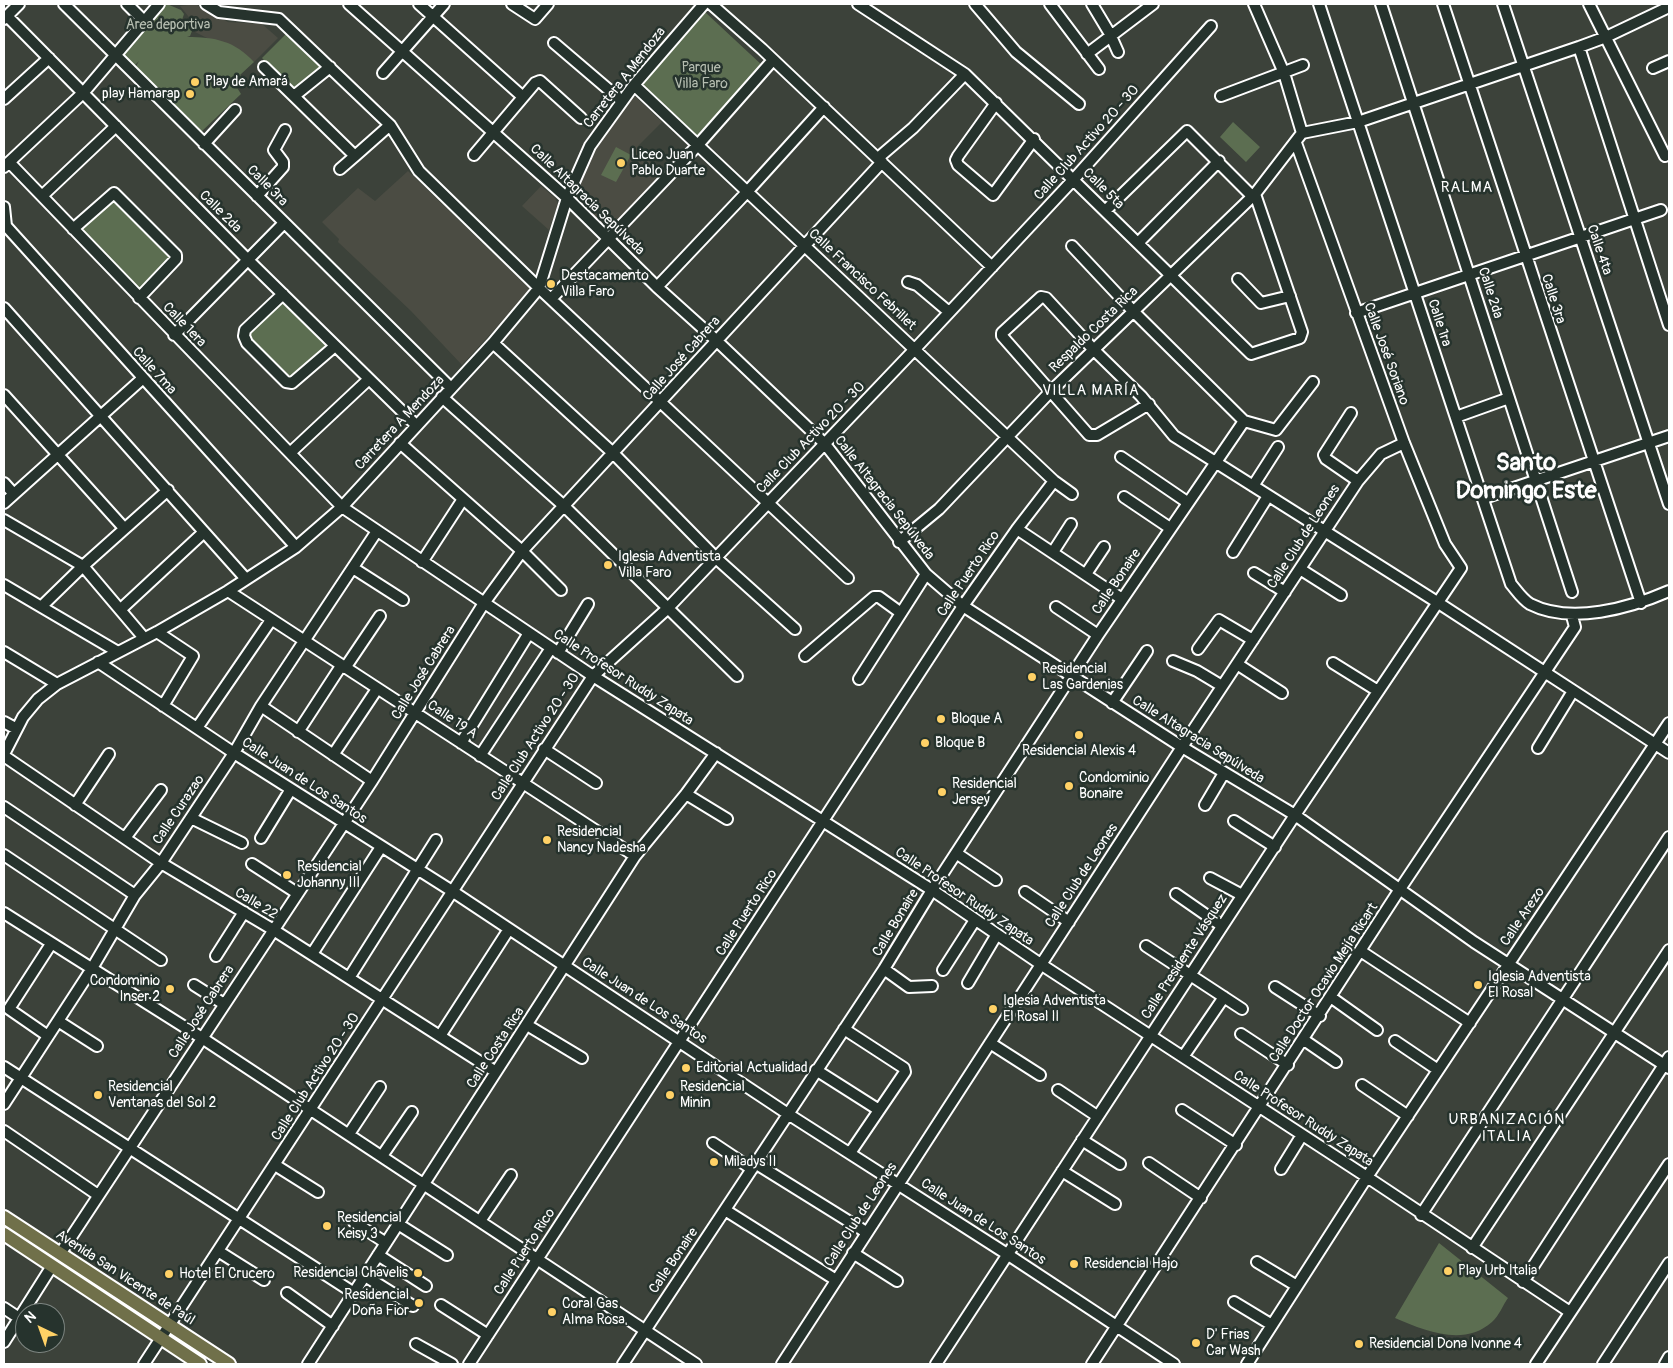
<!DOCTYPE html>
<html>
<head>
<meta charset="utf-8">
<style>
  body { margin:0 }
  #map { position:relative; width:1673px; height:1368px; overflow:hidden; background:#3c423a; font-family:Pangolin,sans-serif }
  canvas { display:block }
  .frame { position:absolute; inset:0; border:5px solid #fff; pointer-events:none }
  .north { position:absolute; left:15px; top:1303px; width:50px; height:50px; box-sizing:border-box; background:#26332d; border:1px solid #7d8581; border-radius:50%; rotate:318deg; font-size:14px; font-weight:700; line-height:20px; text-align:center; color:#fff }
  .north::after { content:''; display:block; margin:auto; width:18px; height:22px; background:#ffd166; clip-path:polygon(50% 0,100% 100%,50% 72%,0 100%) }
</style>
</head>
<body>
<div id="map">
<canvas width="1673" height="1368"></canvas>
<div class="frame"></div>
<div class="north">N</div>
</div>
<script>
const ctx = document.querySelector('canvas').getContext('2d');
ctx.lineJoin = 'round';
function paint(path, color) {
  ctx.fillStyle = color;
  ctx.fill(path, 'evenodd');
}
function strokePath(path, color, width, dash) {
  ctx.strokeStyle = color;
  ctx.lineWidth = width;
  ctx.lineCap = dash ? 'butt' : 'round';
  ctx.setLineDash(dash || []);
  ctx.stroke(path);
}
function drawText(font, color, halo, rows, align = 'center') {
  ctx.font = font + ' Pangolin,sans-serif';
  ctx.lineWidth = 5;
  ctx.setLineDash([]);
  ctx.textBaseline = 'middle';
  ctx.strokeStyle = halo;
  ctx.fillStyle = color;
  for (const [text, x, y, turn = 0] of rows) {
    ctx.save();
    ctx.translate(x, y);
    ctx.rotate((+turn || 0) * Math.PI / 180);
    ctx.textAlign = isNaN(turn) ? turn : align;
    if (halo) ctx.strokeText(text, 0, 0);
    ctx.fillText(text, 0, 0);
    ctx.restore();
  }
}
paint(new Path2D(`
  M195,4L228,22L262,24L278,38L254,62L195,32L196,26L180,6Z
  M632,97H636L662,122L637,147L664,174L608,231L575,197L594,152Z
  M408,171L529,288L527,294L462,365L411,311L338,242L339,239L322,222L358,188L375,201Z
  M541,186L555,198L558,204L549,230L522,206Z`), '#4b4c43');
paint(new Path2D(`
  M167,4L181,10L184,14L182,20L194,26L190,36L187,37C215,37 235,41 254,62L240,75L244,79L236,86L241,94L201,132L135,68L139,61L134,66L122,54Z
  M705,12L764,67L697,140L638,85Z
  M288,32L320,63V69L295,89L289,87L262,58Z
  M1233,122L1260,147L1246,162L1220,137Z
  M616,147L631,155L616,182L601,175Z
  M114,195L172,256L139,292L78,227Z
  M282,300L328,345L292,381L246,334Z
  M1439,1243L1508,1298C1503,1305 1499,1316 1492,1322C1464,1347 1425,1331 1395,1318Z`), '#5c6e51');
const minor = new Path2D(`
  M64,4L451,388
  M127,4L144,21
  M206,4L219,12L279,19L390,125L419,171L539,288L848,578
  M349,4L567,198L657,287L717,341L825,444L926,574L963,606L1182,747L1295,815L1474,942L1669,1068
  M419,4L523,97
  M512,4L535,19L548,4
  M711,4L762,49L992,267
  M858,4L965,74L1251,354L1300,338L1302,332L1255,194
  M975,4L1016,52L1079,104
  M1050,4L1099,69
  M1092,4L1110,34L1118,52
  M1254,4L1284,73L1302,133
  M1319,4L1511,584C1517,591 1522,599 1530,604C1571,625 1630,608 1669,591
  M1381,4L1572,592
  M1443,4L1641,603
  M1503,4L1669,504
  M1589,4L1665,156
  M7,16L248,260L416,425
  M4,19L19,4
  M554,43L622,101
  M1579,47L1669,325
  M1087,54L1153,4
  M264,67L355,156L390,125
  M1653,68L1669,61
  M383,73L444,4
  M634,85L1054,481L1072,494
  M294,96L330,67
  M1221,96L1303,65
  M4,99L49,58
  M996,103L958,156L956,160L958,165L993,195L1034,139
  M1302,133L1358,122L1579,47L1606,37L1669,7
  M204,144L235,110
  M474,155L535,83L540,81L581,118
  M878,158L913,128L965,74
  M9,162L342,507L593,676L932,890L1042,965L1367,1177L1570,1312
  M4,167L84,92L159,4
  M340,169L355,156
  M42,196L116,126
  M257,196L283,167V162L274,150L285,130
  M4,207L6,226L296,547
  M1105,211L1187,131L1252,196
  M73,229L114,193L176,255V259L139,298
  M1138,243L1219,161
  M1072,246L1133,311L1244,421L1276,430L1313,382
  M1238,279L1261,303L1290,296
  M908,282L917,285L949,312
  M657,287L747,192L824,107
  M283,294L245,330L244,336L247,343L286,382L292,383L335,346
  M551,299L697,146L773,60
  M4,308L246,579
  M1356,313L1661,210
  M174,335L284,223
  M493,343L613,453L716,558L795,629
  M4,395L124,528
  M442,397L564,506L737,676
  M1149,404L1097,435H1089L1002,336V333L1041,297L1046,298L1093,349L1141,396L1174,436L1437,602L1669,753
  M1351,413L1324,455L1326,459L1358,481
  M1456,417L1509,398
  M400,443L522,551L561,590
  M290,453L369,379
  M1121,457L1187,502
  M4,483L13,493
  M1253,486L1278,447
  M1124,497L1170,528
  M1484,498L1669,436
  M4,503L142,379
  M4,520L83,566L144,638
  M1017,529L1122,599
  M899,542L939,509L1051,391L1255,194L1302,133
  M1053,552L1071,524
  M1233,552L1268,496
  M422,562L463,499
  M353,568L403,600
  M1300,569L1341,595
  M1254,573L1285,592
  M1086,574L1104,547
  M4,585L118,652
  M228,591L635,856
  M42,606L83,566L168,490
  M1056,607L1098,635
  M121,609L204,532
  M157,632L193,656L163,706
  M1198,649L1219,620L1253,640
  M4,652L57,684
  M558,653L588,604
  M805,656L874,597H879L901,613
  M1173,661L1197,671L1222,686
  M98,662L234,753L452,891L788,1114L1007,1254L1174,1364
  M1333,663L1378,691
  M1237,664L1282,693
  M345,668L380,616
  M859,679L926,574
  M1112,703L1147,651
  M261,706L372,781
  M4,722L15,728
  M197,728L271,620
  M298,732L341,666
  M461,743L529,633
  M1538,748L1573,691
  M544,749L596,783
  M4,754L23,717L38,699L57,684L157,632L228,591L296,547L342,507L493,343L539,288L567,198L590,146L634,85L704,4
  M333,755L377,689
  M4,756L161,863L272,929L496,1072
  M480,756L551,648
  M686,794L727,819
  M75,805L109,754
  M1205,805L1224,773
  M4,807L135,895
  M191,818L242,843
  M1234,821L1275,847
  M125,838L161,790
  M261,838L291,789
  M956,853L996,880
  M4,855L161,960
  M252,864L297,893
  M1210,878L1242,895
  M1025,892L1069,922
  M1176,894L1222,926
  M4,913L202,1038L696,1364
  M1146,946L1242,1009
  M1362,952L1470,1023
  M312,954L381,847
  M216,956L244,912
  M884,969L909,987L932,986
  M943,970L975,920
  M349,978L436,840
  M968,983L997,934
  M194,985L224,1004
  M1275,987L1320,1016
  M1332,998L1377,1030
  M58,1021L97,1046
  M527,1025L582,1058
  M844,1029L904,1068L905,1072L850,1153
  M1241,1034L1288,1065
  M48,1036L9,1009L51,944
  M440,1036L509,929
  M1304,1040L1336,1062
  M1395,1041L1438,1070
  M990,1043L1040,1075
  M1183,1057L1224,997
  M4,1067L354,1293
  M816,1070L879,1110
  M1362,1085L1408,1116
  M1058,1090L1097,1116
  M4,1104L91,970L135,895L161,863L234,753L261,706L377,531
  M1182,1110L1236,1145
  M4,1131L98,1195
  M349,1134L380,1087
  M1082,1140L1120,1164
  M713,1143L752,1169
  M382,1156L412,1112
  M755,1163L866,1232
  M1149,1163L1201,1198
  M275,1165L318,1192
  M1281,1169L1302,1135
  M1062,1171L1115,1204
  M725,1210L836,1280
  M1421,1215L1669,837
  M480,1221L511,1175
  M354,1222L386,1243
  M398,1224L447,1255
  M1472,1248L1669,950
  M218,1251L264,1280
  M853,1253L897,1281
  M60,1254L372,781L484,603L522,551L882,162
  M378,1255L426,1286
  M1257,1262L1297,1286
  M365,1276L413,1306
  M1523,1282L1669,1057
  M287,1293L333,1326
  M1234,1302L1272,1325
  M441,1305L488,1335
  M4,1308L19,1318
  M4,1342L52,1266
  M416,1344L452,1364
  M144,1364L593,676L667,609L915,349L1074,179L1211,26
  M308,1364L635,856L686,794L716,753
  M469,1364L963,606L1017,529L1054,481
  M623,1364L884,969L932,890L1098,635L1244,421
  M782,1364L1182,747L1358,481L1381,454L1404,443
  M936,1364L1295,815L1461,568L1445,544L1404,443L1296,143
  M1092,1364L1400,889L1575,627L1572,616
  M1247,1364L1367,1177L1669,723
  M1536,1364L1669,1164
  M1603,1364L1669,1263
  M1665,1364L1669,1357`);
const major = new Path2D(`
  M4,1217L229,1364
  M4,1234L200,1364`);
strokePath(minor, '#fff', 14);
strokePath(major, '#fff', 16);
strokePath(minor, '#26332d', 10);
strokePath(major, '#70704a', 12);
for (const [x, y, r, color] of [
  [195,82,5,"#ffd166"],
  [190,94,5,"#ffd166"],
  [621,163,5,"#ffd166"],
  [551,284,5,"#ffd166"],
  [608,565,5,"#ffd166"],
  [1032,677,5,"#ffd166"],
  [941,719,5,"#ffd166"],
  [1079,735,5,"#ffd166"],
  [925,743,5,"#ffd166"],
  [1069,786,5,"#ffd166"],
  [942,792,5,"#ffd166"],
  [547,840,5,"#ffd166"],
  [287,875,5,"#ffd166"],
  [1478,985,5,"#ffd166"],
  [170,989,5,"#ffd166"],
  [993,1009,5,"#ffd166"],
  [686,1068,5,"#ffd166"],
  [98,1095,5,"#ffd166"],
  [670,1095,5,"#ffd166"],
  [714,1162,5,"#ffd166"],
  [327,1226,5,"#ffd166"],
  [1074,1264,5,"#ffd166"],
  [1448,1271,5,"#ffd166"],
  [418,1273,5,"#ffd166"],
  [169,1274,5,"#ffd166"],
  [419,1303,5,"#ffd166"],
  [552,1312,5,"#ffd166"],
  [1196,1343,5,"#ffd166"],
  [1359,1344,5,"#ffd166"]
]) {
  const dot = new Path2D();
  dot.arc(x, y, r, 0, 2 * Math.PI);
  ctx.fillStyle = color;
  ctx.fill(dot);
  strokePath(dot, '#26332d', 2);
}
drawText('14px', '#b6beb1', '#26332d', [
  ["Area deportiva",168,25],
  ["Parque",701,68],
  ["Villa Faro",701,84]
]);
drawText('14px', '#fff', '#26332d', [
  ["Carretera A Mendoza",625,78,-52],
  ["Calle Club Activo 20 - 30",1087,143,-48],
  ["Calle 3ra",267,186,45],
  ["Calle 5ta",1103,189,45],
  ["Calle Altagracia Sepúlveda",587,200,44],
  ["Calle 2da",220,212,45],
  ["Calle 4ta",1599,250,71],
  ["Calle Francisco Febrillet",862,280,43],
  ["Calle 2da",1490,293,72],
  ["Calle 3ra",1553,299,72],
  ["Calle 1ra",1439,323,72],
  ["Calle 1era",184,325,46],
  ["Respaldo Costa Rica",1094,330,-44],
  ["Calle José Soriano",1386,354,70],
  ["Calle José Cabrera",682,359,-48],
  ["Calle 7ma",154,371,48],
  ["Carretera A Mendoza",400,423,-47],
  ["Calle Club Activo 20 - 30",811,438,-46],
  ["Calle Altagracia Sepúlveda",884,498,52],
  ["Calle Club de Leones",1304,537,-57],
  ["Calle Puerto Rico",969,574,-56],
  ["Calle Bonaire",1117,582,-56],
  ["Calle José Cabrera",424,673,-58],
  ["Calle Profesor Ruddy Zapata",623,678,33],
  ["Calle 19 A",452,720,34],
  ["Calle Club Activo 20 - 30",536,737,-57],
  ["Calle Altagracia Sepúlveda",1198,740,32],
  ["Calle Juan de Los Santos",304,781,33],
  ["Calle Curazao",179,810,-56],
  ["Calle Club de Leones",1082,876,-57],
  ["Calle Profesor Ruddy Zapata",964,897,34],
  ["Calle 22",256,904,31],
  ["Calle Puerto Rico",747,913,-57],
  ["Calle Arezo",1523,917,-56],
  ["Calle Bonaire",896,923,-59],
  ["Calle Presidente Vásquez",1185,957,-57],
  ["Calle Doctor Ocavio Mejía Ricart",1324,983,-57],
  ["Calle Juan de Los Santos",644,1001,33],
  ["Calle José Cabrera",202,1012,-57],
  ["Calle Costa Rica",496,1048,-57],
  ["Calle Club Activo 20 - 30",316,1077,-57],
  ["Calle Profesor Ruddy Zapata",1303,1119,33],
  ["Calle Club de Leones",861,1215,-57],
  ["Calle Juan de Los Santos",983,1222,33],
  ["Calle Puerto Rico",525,1252,-57],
  ["Calle Bonaire",674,1261,-56],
  ["Avenida San Vicente de Paúl",125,1278,33]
]);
drawText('14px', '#fff', '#26332d', [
  ["Play de Amará",205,82],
  ["play Hamarap",180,94,"right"],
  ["Liceo Juan",631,155],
  ["Pablo Duarte",631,171],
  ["Destacamento",561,276],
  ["Villa Faro",561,292],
  ["Iglesia Adventista",618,557],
  ["Villa Faro",618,573],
  ["Residencial",1042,669],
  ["Las Gardenias",1042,685],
  ["Bloque A",951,719],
  ["Bloque B",935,743],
  ["Residencial Alexis 4",1079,751,"center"],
  ["Condominio",1079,778],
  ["Bonaire",1079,794],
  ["Residencial",952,784],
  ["Jersey",952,800],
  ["Residencial",557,832],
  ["Nancy Nadesha",557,848],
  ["Residencial",297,867],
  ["Johanny III",297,883],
  ["Iglesia Adventista",1488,977],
  ["El Rosal",1488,993],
  ["Condominio",160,981,"right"],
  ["Inser 2",160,997,"right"],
  ["Iglesia Adventista",1003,1001],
  ["El Rosal II",1003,1017],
  ["Editorial Actualidad",696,1068],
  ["Residencial",108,1087],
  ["Ventanas del Sol 2",108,1103],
  ["Residencial",680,1087],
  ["Minin",680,1103],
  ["Miladys II",724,1162],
  ["Residencial",337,1218],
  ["Keisy 3",337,1234],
  ["Residencial Hajo",1084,1264],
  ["Play Urb Italia",1458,1271],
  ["Residencial Chavelis",408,1273,"right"],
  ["Hotel El Crucero",179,1274],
  ["Residencial",409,1295,"right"],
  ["Doña Fior",409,1311,"right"],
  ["Coral Gas",562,1304],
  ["Alma Rosa.",562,1320],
  ["D' Frias",1206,1335],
  ["Car Wash",1206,1351],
  ["Residencial Dona Ivonne 4",1369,1344]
], 'left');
ctx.letterSpacing = '1px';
drawText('15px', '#fff', '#26332d', [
  ["RALMA",1467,188],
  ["VILLA MARÍA",1091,391],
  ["URBANIZACIÓN",1507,1120],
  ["ITALIA",1507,1137]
]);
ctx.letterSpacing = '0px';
drawText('bold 24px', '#fff', '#26332d', [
  ["Santo",1526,464],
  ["Domingo Este",1526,492]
]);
</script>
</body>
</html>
